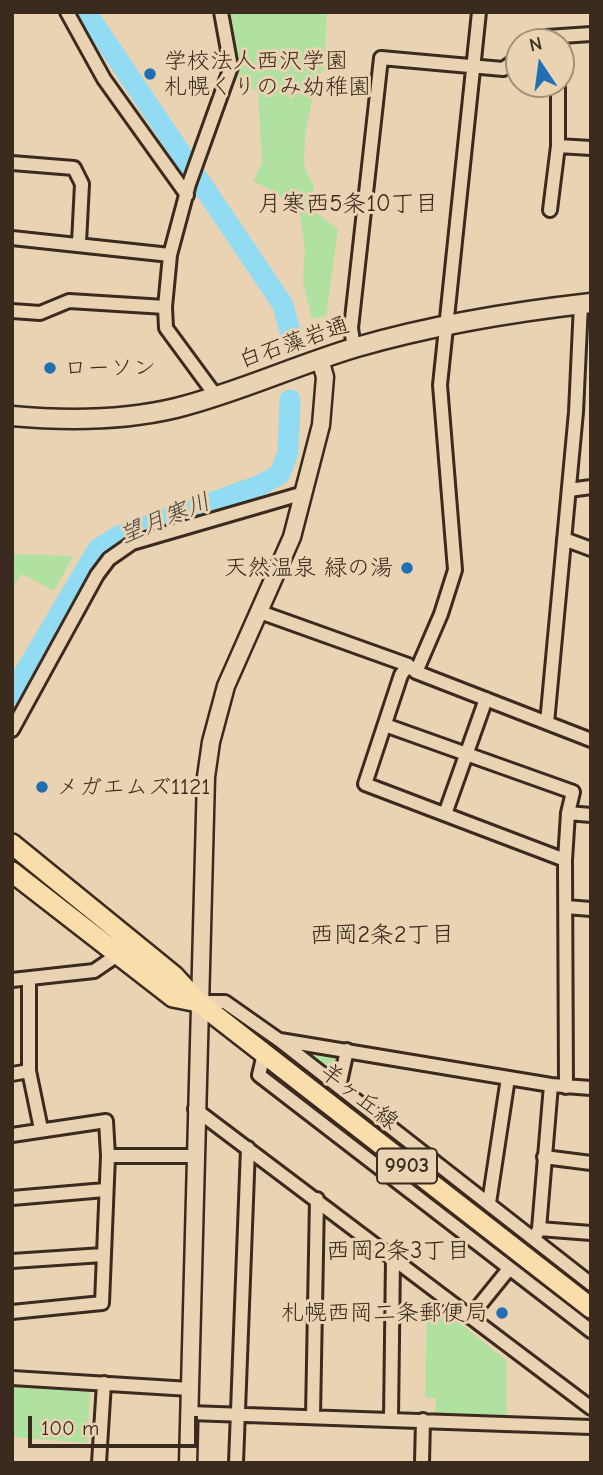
<!DOCTYPE html>
<html>
<head>
<meta charset="utf-8">
<style>
  body { margin:0 }
  #map { position:relative; width:603px; height:1475px; overflow:hidden; background:#ead3b3; font-family:"Comic Neue",sans-serif }
  canvas { display:block }
  .frame { position:absolute; inset:0; border:14px solid #3b2a1e; pointer-events:none }
  .north { position:absolute; left:505px; top:28px; width:70px; height:70px; box-sizing:border-box; background:#ead3b3; border:2px solid #a48f77; border-radius:50%; rotate:347deg; font-size:19px; font-weight:700; line-height:28px; text-align:center; color:#3b2a1e }
  .north::after { content:''; display:block; margin:auto; width:24px; height:32px; background:#1f6fb2; clip-path:polygon(50% 0,100% 100%,50% 72%,0 100%) }
  .scale { position:absolute; left:28px; top:1416px; width:170px; height:32px; box-sizing:border-box; border:4px solid #3b2a1e; border-top:0; padding-left:9px; font-size:21px; line-height:24px; white-space:nowrap; color:#3b2a1e; -webkit-text-stroke:5px #ead3b3; paint-order:stroke }
</style>
</head>
<body>
<div id="map">
<canvas width="603" height="1475"></canvas>
<div class="frame"></div>
<div class="north">N</div>
<div class="scale">100 m</div>
</div>
<script>
const ctx = document.querySelector('canvas').getContext('2d');
ctx.lineJoin = 'round';
function paint(path, color) {
  ctx.fillStyle = color;
  ctx.fill(path, 'evenodd');
}
function strokePath(path, color, width, dash) {
  ctx.strokeStyle = color;
  ctx.lineWidth = width;
  ctx.lineCap = dash ? 'butt' : 'round';
  ctx.setLineDash(dash || []);
  ctx.stroke(path);
}
function drawText(font, color, halo, rows, align = 'center') {
  ctx.font = font + ' "Comic Neue","Klee One",sans-serif';
  ctx.lineWidth = 6;
  ctx.setLineDash([]);
  ctx.textBaseline = 'middle';
  ctx.strokeStyle = halo;
  ctx.fillStyle = color;
  for (const [text, x, y, turn = 0] of rows) {
    ctx.save();
    ctx.translate(x, y);
    ctx.rotate((+turn || 0) * Math.PI / 180);
    ctx.textAlign = isNaN(turn) ? turn : align;
    if (halo) ctx.strokeText(text, 0, 0);
    ctx.fillText(text, 0, 0);
    ctx.restore();
  }
}
paint(new Path2D(`
  M226,12H327L324,69L316,79L305,136L304,166L313,185L316,213L338,229L326,316L312,319L303,282L305,248L300,215L275,192L253,181L262,163L258,92L237,81Z
  M12,554L73,556L54,591L22,574L12,588Z
  M292,1045L338,1051L333,1078Z
  M427,1297L507,1361V1415L435,1413L436,1398H425Z
  M12,1381L88,1384L90,1389L87,1443L12,1437Z`), '#b0e1a1');
strokePath(new Path2D(`
  M86,12L283,305L291,335
  M12,694L98,549L119,536L261,485L280,474L288,452L290,400`), '#92dcf3', 21);
const minor = new Path2D(`
  M67,12L104,79L187,195
  M540,42L547,37L591,34
  M558,146V84
  M12,163L74,168L82,184L79,243
  M550,210L558,146L591,148
  M12,238L170,255
  M12,311L40,313L69,301L165,307
  M354,348L351,328L381,58L503,69L519,58
  M216,396L166,328L165,307L170,255L189,184L231,67L221,12
  M569,490L591,487
  M564,539L591,549
  M260,612L408,665L416,672L591,740
  M416,672L441,614L455,570L440,385L479,12
  M547,723L576,412L581,304
  M385,725L573,792L568,813L565,860L365,784L401,675L408,665
  M12,730L97,575L109,559L132,543L304,493
  M568,813L591,815
  M445,814L486,699
  M565,860L566,1087
  M566,907L591,909
  M29,979V1071L41,1129
  M12,980L94,971L119,954
  M198,1002H225L279,1040L591,1284
  M280,1040L551,1085L591,1088
  M264,1054L259,1075L591,1331
  M12,1074L29,1071
  M339,1087L347,1050
  M195,1109L591,1408
  M12,1135L106,1121L108,1156L102,1303L12,1312
  M108,1156H194
  M544,1157L591,1163
  M12,1198L105,1190
  M489,1203L508,1078
  M539,1229L591,1233
  M534,1239L539,1229L551,1085
  M12,1261L103,1255
  M470,1317L508,1270
  M12,1378L190,1389
  M189,1413L591,1427
  M313,1416L317,1199
  M391,1418L393,1259
  M99,1463L104,1383
  M236,1463L248,1148
  M422,1463L423,1420`);
const tertiary = new Path2D(`
  M188,1463L206,777L211,742L226,686L292,537L321,425L325,377L320,359`);
const secondary = new Path2D(`
  M12,416C67,421 122,421 176,408C237,393 296,365 357,347C433,325 511,312 591,303`);
const primary = new Path2D(`
  M12,844L173,975L198,1002L591,1308
  M12,872L173,997L198,1002`);
strokePath(minor, '#3b2a1e', 18);
strokePath(tertiary, '#3b2a1e', 21);
strokePath(secondary, '#3b2a1e', 23);
strokePath(primary, '#3b2a1e', 24);
strokePath(minor, '#ead3b3', 12);
strokePath(tertiary, '#ead3b3', 16);
strokePath(secondary, '#ead3b3', 18);
strokePath(primary, '#f9deab', 19);
for (const [x, y, r, color] of [
  [150,74,7,"#1f6fb2"],
  [50,368,7,"#1f6fb2"],
  [407,568,7,"#1f6fb2"],
  [42,787,7,"#1f6fb2"],
  [502,1313,7,"#1f6fb2"]
]) {
  const dot = new Path2D();
  dot.arc(x, y, r, 0, 2 * Math.PI);
  ctx.fillStyle = color;
  ctx.fill(dot);
  strokePath(dot, '#ead3b3', 2.5);
}
for (const [x, y, w] of [
  [407,1166,60]
]) {
  const box = new Path2D();
  box.roundRect(x - w / 2, y - 17.5, w, 35, 5);
  ctx.fillStyle = '#ead3b3';
  ctx.fill(box);
  strokePath(box, '#3b2a1e', 2);
}
drawText('bold 21px', '#3b2a1e', null, [
  ["9903",407,1166]
]);
drawText('23px', '#3b2a1e', '#ead3b3', [
  ["学校法人西沢学園",164,61],
  ["札幌くりのみ幼稚園",164,87],
  ["ローソン",64,368],
  ["天然温泉 緑の湯",393,568,"right"],
  ["メガエムズ1121",56,787],
  ["札幌西岡二条郵便局",488,1313,"right"]
], 'left');
drawText('23px', '#3b2a1e', '#ead3b3', [
  ["白石藻岩通",294,343,-19],
  ["羊ヶ丘線",359,1097,38]
]);
drawText('24px', '#3b2a1e', '#ead3b3', [
  ["月寒西5条10丁目",348,204],
  ["西岡2条2丁目",382,935],
  ["西岡2条3丁目",398,1251]
]);
drawText('italic 24px', '#48453e', '#ead3b3', [
  ["望月寒川",165,519,-22]
]);
</script>
</body>
</html>
